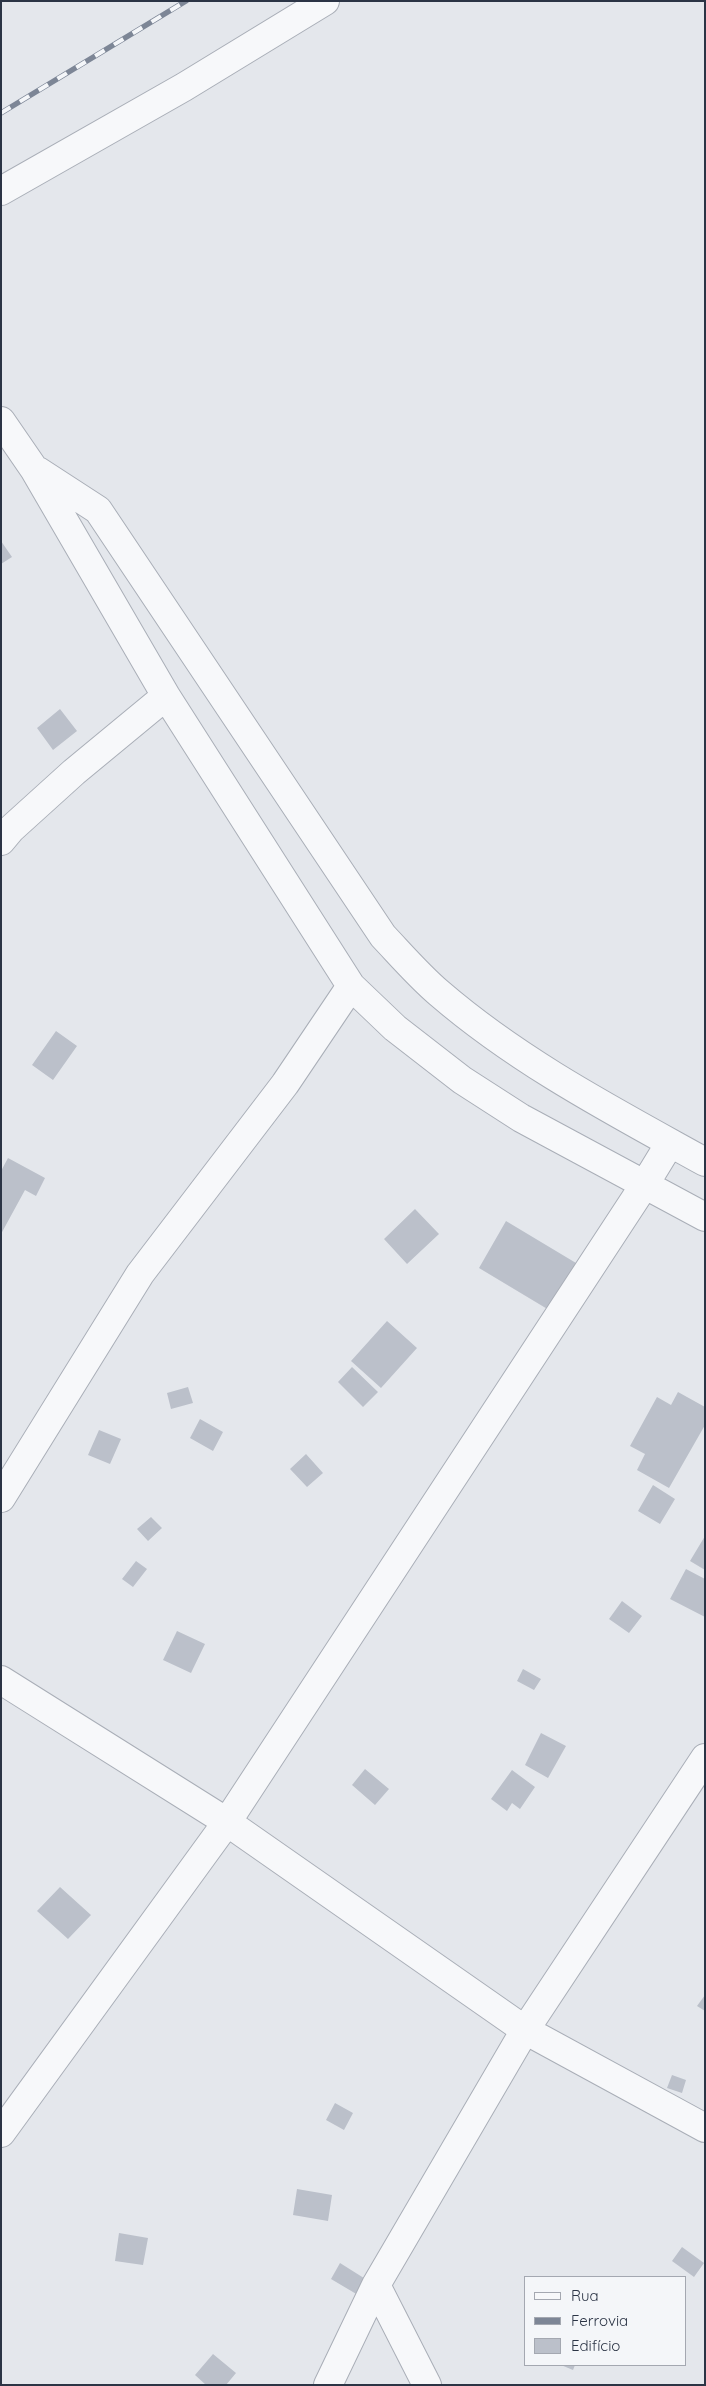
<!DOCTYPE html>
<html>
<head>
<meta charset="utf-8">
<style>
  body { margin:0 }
  #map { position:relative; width:706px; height:2386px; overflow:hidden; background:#e4e7ec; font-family:Quicksand,sans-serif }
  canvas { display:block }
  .frame { position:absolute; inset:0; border:2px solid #2b3445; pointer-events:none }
  .legend { position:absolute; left:524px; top:2276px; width:162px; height:90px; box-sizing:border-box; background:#f4f6f9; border:1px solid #a4a8b1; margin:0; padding:6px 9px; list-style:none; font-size:15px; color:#2b3445 }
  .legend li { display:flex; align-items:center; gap:10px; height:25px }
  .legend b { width:25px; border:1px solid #a4a8b1 }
</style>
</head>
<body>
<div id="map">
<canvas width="706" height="2386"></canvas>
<div class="frame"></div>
<ul class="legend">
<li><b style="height:6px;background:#f7f8fa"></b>Rua</li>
<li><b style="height:6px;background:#7d8696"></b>Ferrovia</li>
<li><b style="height:14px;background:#bbc0ca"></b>Edifício</li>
</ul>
</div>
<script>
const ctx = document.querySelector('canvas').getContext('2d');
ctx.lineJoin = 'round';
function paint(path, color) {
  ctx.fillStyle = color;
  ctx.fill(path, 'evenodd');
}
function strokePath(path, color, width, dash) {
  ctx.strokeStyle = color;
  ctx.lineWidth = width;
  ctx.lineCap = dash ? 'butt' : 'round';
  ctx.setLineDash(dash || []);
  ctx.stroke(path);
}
paint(new Path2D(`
  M1,541L12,557L1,564Z
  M60,709L77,731L53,750L37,728Z
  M56,1031L77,1046L53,1080L32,1065Z
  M8,1158L45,1178L36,1196L25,1190L1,1234V1171Z
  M415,1209L439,1234L407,1264L384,1239Z
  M506,1221L581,1266L554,1313L479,1268Z
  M387,1321L417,1348L381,1388L351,1361Z
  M352,1367L378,1392L363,1407L338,1382Z
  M188,1387L193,1403L171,1409L167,1393Z
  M678,1392L705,1407V1425L669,1488L637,1470L645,1454L630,1446L657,1397L671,1405Z
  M200,1419L223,1432L213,1451L190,1438Z
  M99,1430L121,1439L110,1464L88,1455Z
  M306,1454L323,1473L307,1487L290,1469Z
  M653,1485L675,1499L660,1524L638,1511Z
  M151,1517L162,1528L148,1541L137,1529Z
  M705,1536V1570L690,1561Z
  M136,1561L147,1569L133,1587L122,1579Z
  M686,1569L705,1579V1617L670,1599Z
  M622,1601L642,1616L629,1633L609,1619Z
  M177,1631L205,1644L191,1673L163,1660Z
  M523,1669L541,1679L534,1690L517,1681Z
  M541,1733L566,1746L548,1778L525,1765Z
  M365,1769L389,1789L375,1805L352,1785Z
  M512,1770L535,1787L520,1809L512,1803L507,1811L491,1799Z
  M60,1887L91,1915L68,1939L37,1911Z
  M705,1995V2011L697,2006Z
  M672,2075L686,2080L682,2093L667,2088Z
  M335,2103L353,2113L344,2130L326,2120Z
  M297,2189L332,2195L328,2221L293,2215Z
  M119,2233L148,2238L143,2265L115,2261Z
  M682,2247L704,2263L694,2277L672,2261Z
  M340,2263L367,2280L358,2295L331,2279Z
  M213,2354L236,2373L226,2385H206L195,2375Z
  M561,2365H575L573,2370Z`), '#bbc0ca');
const minor = new Path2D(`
  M1,191L184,87L325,1
  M1,421L34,469L166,696L351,986L395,1028L462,1080L521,1118L705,1217
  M38,471L98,510L383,936C401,955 419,976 439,993C519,1062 613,1111 705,1162
  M1,841L11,829L74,772L166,696
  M1,1498L140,1274L285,1084L351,986
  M1,1680L227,1822L525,2030L705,2128
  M1,2133L227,1822L645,1184L670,1143
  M376,2285L427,2385
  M328,2385L376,2285L525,2030L705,1758`);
strokePath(minor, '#a9aeb7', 30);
strokePath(minor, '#f7f8fa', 28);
const rail = new Path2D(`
  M1,113L186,1`);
strokePath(rail, '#7d8696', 5.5);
strokePath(rail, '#f4f6f9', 4, [11]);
</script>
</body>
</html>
